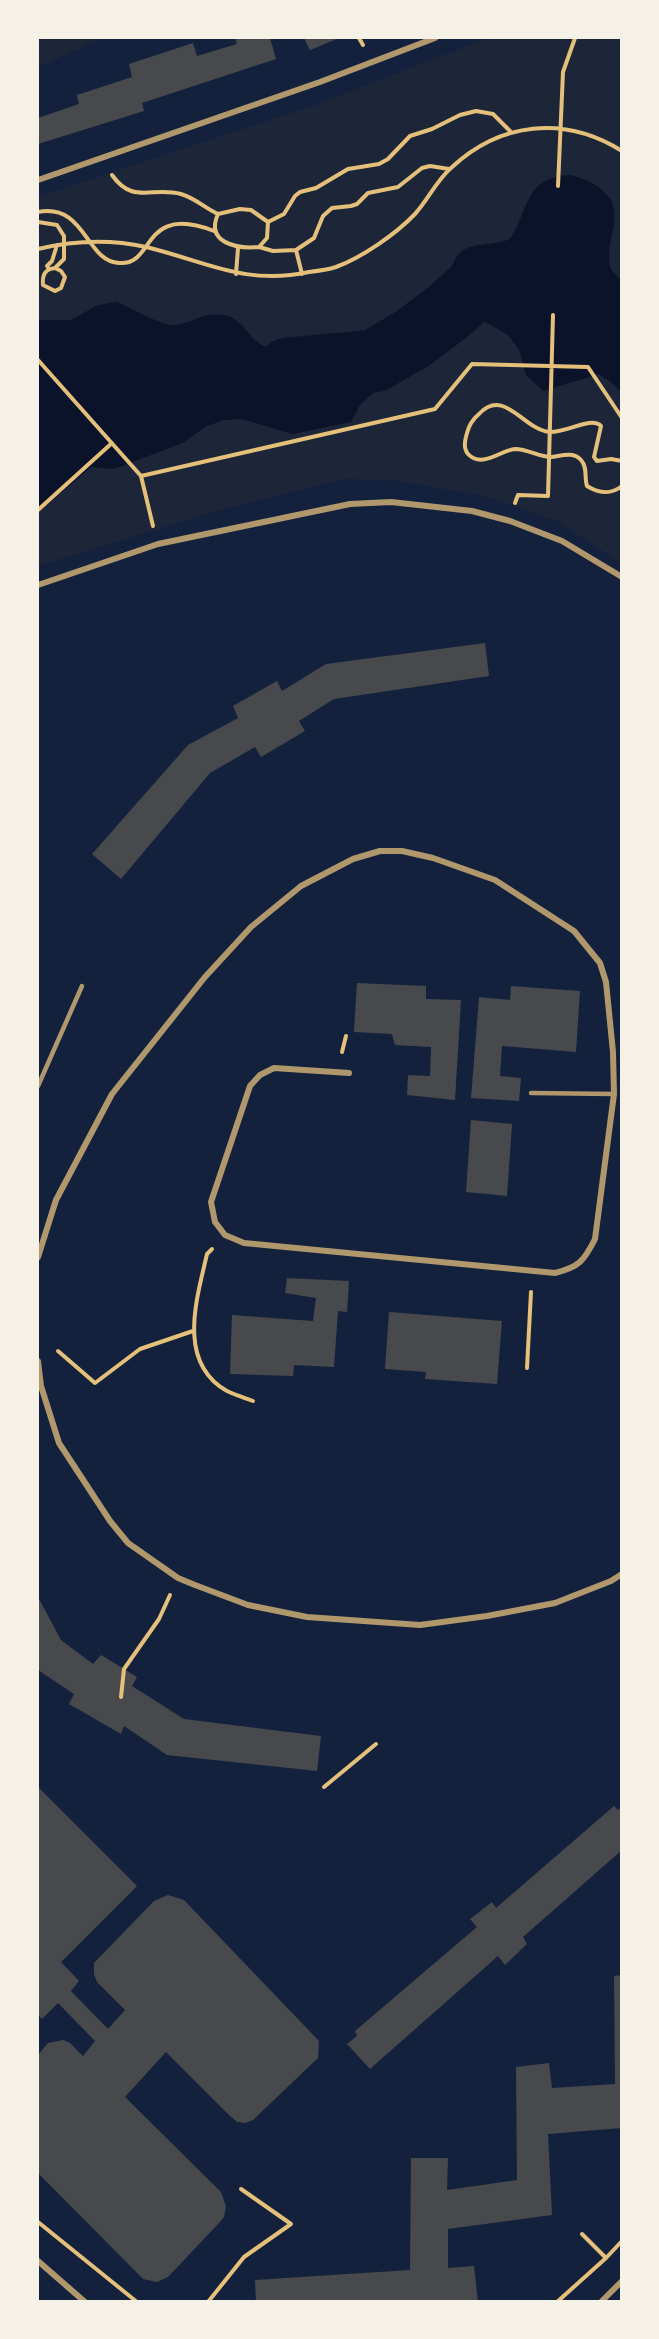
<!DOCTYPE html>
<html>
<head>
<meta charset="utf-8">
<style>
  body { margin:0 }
  #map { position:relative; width:659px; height:2339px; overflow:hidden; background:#14213d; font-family:Raleway,sans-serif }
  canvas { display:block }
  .frame { position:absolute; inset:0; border:39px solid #f6f1e7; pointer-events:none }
</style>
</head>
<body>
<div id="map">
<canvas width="659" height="2339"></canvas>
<div class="frame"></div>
</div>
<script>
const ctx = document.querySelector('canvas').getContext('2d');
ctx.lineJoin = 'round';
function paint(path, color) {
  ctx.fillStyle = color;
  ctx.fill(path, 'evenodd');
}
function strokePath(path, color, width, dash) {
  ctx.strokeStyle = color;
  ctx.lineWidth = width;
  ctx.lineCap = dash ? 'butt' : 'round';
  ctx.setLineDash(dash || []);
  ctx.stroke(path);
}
paint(new Path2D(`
  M38,38H103L38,67Z
  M488,38H621V563L557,521L510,504L478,495L392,480L342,479L216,511L38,566V197L315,105Z`), '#1d2539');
paint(new Path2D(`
  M572,175C579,178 587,180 594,184C636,210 599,241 612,271C614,274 619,278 621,281V392L602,373L543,391L526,375L519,350L509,336L481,319L469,293L450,276C457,236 480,250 510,239C530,209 524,176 572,175Z
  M116,302C131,307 162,327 176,325C194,322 206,311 224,315C248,320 248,345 272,348C285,349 300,342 312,338C350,328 374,351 381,386L360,405L351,422L293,434L242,419L224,420L205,427L183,443L114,469L91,467L47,505L38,506V320H71L98,305Z`), '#0b132b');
strokePath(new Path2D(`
  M288,369L374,361L412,339L448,312L469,293L539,263L569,271L597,301L614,344L622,352`), '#0b132b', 63);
paint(new Path2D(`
  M235,38H270L276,59L142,103L144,111L38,144V118L79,104L77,95L132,77L129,64L193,43L197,56L237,44Z
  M304,38H339L310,50Z
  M485,643L489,676L334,699L299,721L305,731L261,757L255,747L210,773L121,879L92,854L188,745L238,718L233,706L277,681L282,691L326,664Z
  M357,983L426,986V999L461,1000L455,1100L407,1095L408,1075L430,1076L431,1047L395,1045L392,1034L354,1032Z
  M511,986L580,991L576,1052L502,1046L500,1076L521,1078L519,1101L471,1098L479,997L510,1000Z
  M471,1120L512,1124L507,1196L466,1192Z
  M287,1278L349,1281L347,1312L338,1311L334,1367L294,1365L293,1376L230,1374L232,1315L313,1321L316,1298L285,1293Z
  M389,1312L502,1321L497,1384L425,1379L426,1372L385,1369Z
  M38,1597L61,1640L93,1664L101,1655L124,1669L137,1677L132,1686L184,1719L321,1736L317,1771L167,1755L124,1726L121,1734L69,1704L74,1694L38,1670Z
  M38,1787L137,1886L61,1962L79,1981L71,1991L108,2029L125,2010L97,1982L94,1974V1963L154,1901L168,1895L184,1900L319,2041L318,2058L253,2120L245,2123L237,2122L229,2115L166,2052L125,2097L221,2192L226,2206L224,2217L219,2223L168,2277L157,2282L143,2279L38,2173V2055L48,2043L63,2040L70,2043L83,2056L95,2041L58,2003L42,2019L38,2015Z
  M614,1806L618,1810L622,1807V1850L523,1937L527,1944L505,1965L498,1956L370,2069L347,2044L357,2036L355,2031L477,1927L470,1919L492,1902L496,1908Z
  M622,1975V2128L548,2134L552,2215L448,2229V2268L474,2266L478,2302H256L255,2280L410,2270L411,2158H448L447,2190L517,2180L516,2067L549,2063L552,2088L615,2084L614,1976Z`), '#48494c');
strokePath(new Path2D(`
  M359,38L363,45
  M112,175C133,205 152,186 181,194C195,198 205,208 218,214
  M558,186L563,72L575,38
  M240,209L251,210L268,222L267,238L259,247C237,249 205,243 218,214Z
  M38,212C86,203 85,261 119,263C156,266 140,203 214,231
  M38,222L57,225L64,236V259L55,268C45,269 42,275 43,285L55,291L61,288L65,277L61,271L55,268
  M268,222L284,214L295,196L300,192L316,188L348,169L379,164L388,159L410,136L432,129L460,115L476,111L493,114L510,131
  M259,247L273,251L296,250L314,238L323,216L332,208L351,206L357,204L368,193L398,187L422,168L430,166L449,169
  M38,249C72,241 110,239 146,247C205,261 245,286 309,272C318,271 327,270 336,267C361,258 396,234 415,214C428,200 436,181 451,168C500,122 564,115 622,151
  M296,250L302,274
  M49,269L47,266L52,261L57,245
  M236,274L238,248
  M38,360L141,476L435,409L472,364L588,367L622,418
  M622,461L611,459L597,461L594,457L601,426C591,416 567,433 549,432C523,429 504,387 479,414C473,419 469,425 467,433C465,440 463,448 468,454C482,469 501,450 515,449C528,449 539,457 551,457C561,456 573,451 581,460C588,468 584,477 587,486C598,493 611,495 622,486
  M141,476L153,526
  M515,503L518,495L548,496L553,315
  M38,510L112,443
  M342,1052L346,1036
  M212,1249L207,1254C197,1298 176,1362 227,1391C235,1395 245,1398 253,1401
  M58,1351L95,1383L140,1349L193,1331
  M527,1368L531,1292
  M121,1697L124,1669L159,1619L170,1595
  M324,1787L376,1744
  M38,2222L137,2302
  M582,2234L606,2258
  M208,2302L244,2257L291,2224L241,2189
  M557,2302L606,2258L622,2241`), '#e5c07b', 4);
strokePath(new Path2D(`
  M38,1086L82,986
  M531,1093L614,1094`), '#b1986c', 4.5);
strokePath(new Path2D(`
  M38,180L320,82L435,38
  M38,585L158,544L350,504L391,502L472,511L510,521L562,541L622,577
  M38,1257L56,1200L112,1094L205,977L251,927L301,886L353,859L380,851H402L433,858L495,880L574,931L600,963L606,982L613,1052L614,1094L595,1239C584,1261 579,1267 555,1273L244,1243L225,1235L215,1222L211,1202L250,1086L260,1075L274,1068L349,1073
  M38,1361L41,1386L59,1443L110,1521L128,1543L178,1578L195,1585L248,1605L307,1617L420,1625L487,1616L555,1603L611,1581L622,1574
  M38,2261L85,2302
  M601,2302L622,2281`), '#b1986c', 6);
</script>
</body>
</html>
